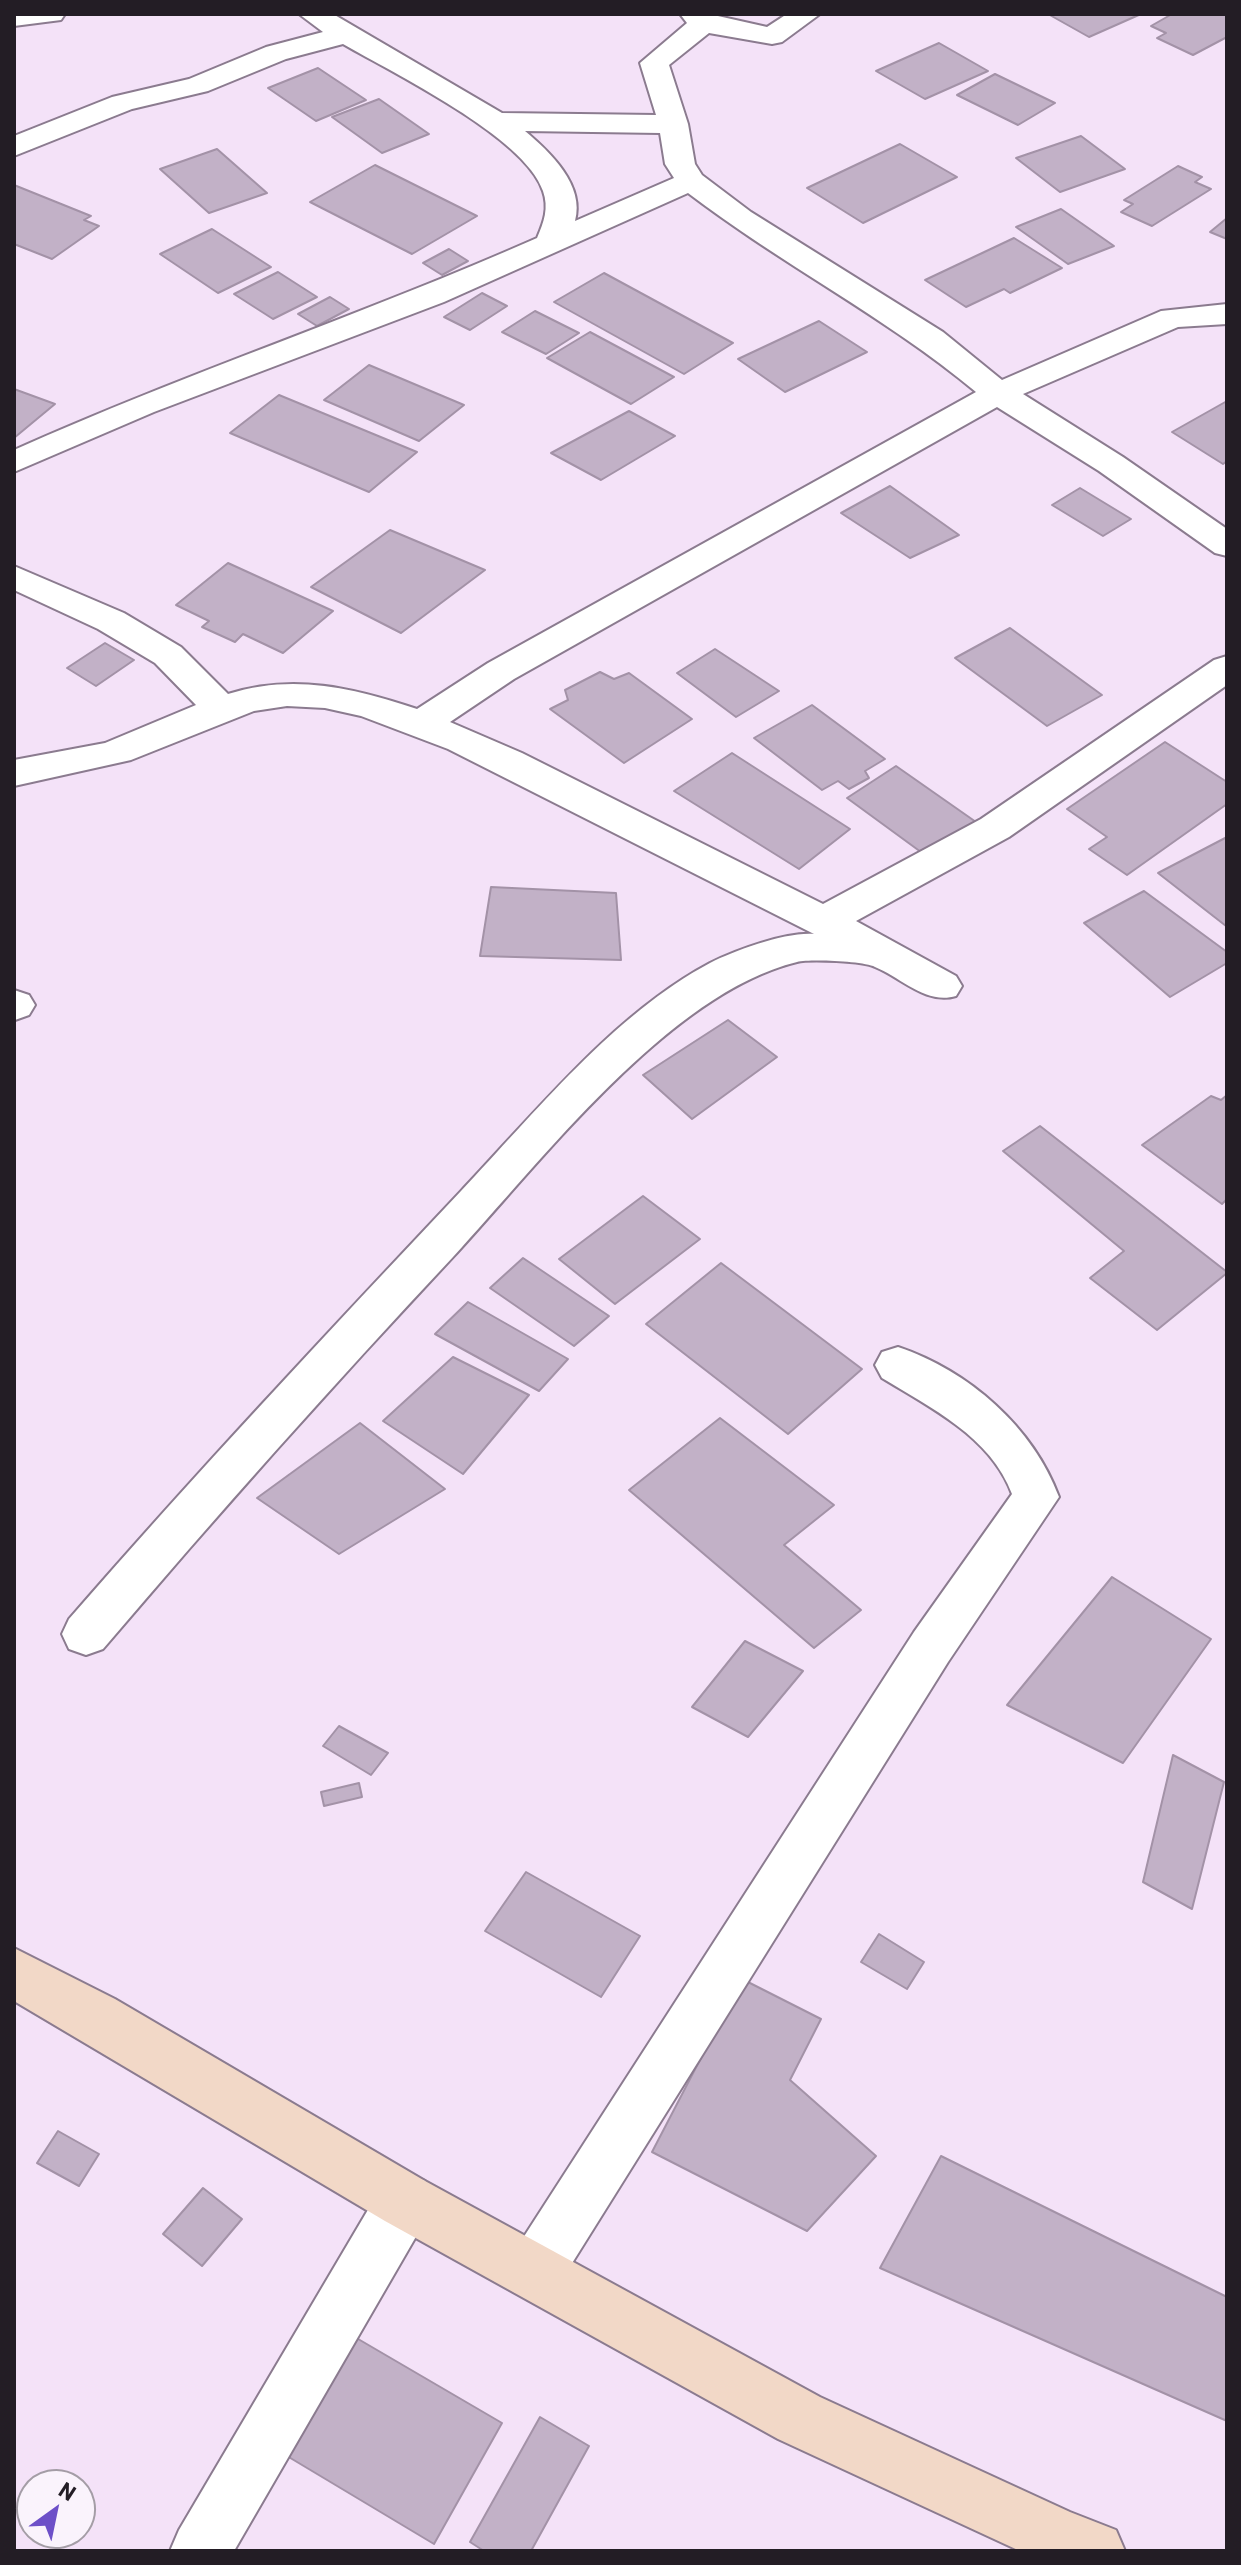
<!DOCTYPE html>
<html>
<head>
<meta charset="utf-8">
<style>
  body { margin:0 }
  #map { position:relative; width:1241px; height:2565px; overflow:hidden; background:#f4e2f8; font-family:Barlow,sans-serif }
  canvas { display:block }
  .frame { position:absolute; inset:0; border:16px solid #231d25; pointer-events:none }
  .north { position:absolute; left:16px; top:2469px; width:80px; height:80px; box-sizing:border-box; background:#faf3fc; border:2px solid #a49da6; border-radius:50%; rotate:33deg; font-size:22px; font-weight:700; line-height:32px; text-align:center; color:#231d25 }
  .north::after { content:''; display:block; margin:auto; width:28px; height:36px; background:#6d4fc8; clip-path:polygon(50% 0,100% 100%,50% 72%,0 100%) }
</style>
</head>
<body>
<div id="map">
<canvas width="1241" height="2565"></canvas>
<div class="frame"></div>
<div class="north">N</div>
</div>
<script>
const ctx = document.querySelector('canvas').getContext('2d');
ctx.lineJoin = 'round';
function paint(path, color) {
  ctx.fillStyle = color;
  ctx.fill(path, 'evenodd');
}
function strokePath(path, color, width, dash) {
  ctx.strokeStyle = color;
  ctx.lineWidth = width;
  ctx.lineCap = dash ? 'butt' : 'round';
  ctx.setLineDash(dash || []);
  ctx.stroke(path);
}
const building = new Path2D(`
  M1048,14H1141L1089,37Z
  M1172,14H1227V37L1193,55L1157,38L1166,33L1151,26Z
  M939,43L988,71L925,99L876,71Z
  M318,68L366,100L316,121L268,88Z
  M995,74L1055,103L1018,125L957,95Z
  M379,99L429,134L382,153L332,117Z
  M1081,136L1125,169L1060,192L1016,158Z
  M900,144L957,177L863,223L807,188Z
  M217,149L267,193L209,213L160,169Z
  M375,165L477,216L412,254L310,202Z
  M1178,166L1202,177L1195,182L1211,189L1152,226L1121,212L1133,204L1124,200Z
  M14,185L91,216L84,220L99,226L52,259L14,244Z
  M1061,209L1114,246L1068,264L1016,227Z
  M1227,218V239L1210,232Z
  M212,229L271,267L218,293L160,254Z
  M1014,238L1062,268L1010,293L1004,289L966,307L925,280Z
  M449,249L468,261L442,275L423,263Z
  M278,272L317,297L273,319L234,294Z
  M604,273L733,343L684,374L554,302Z
  M482,293L507,306L470,330L444,317Z
  M330,297L349,309L317,326L298,314Z
  M535,311L579,333L546,354L502,332Z
  M819,321L867,352L785,392L738,359Z
  M590,332L674,377L631,404L547,358Z
  M369,365L464,405L419,441L324,400Z
  M14,389L55,404L14,438Z
  M279,395L417,452L369,492L230,433Z
  M1227,401V461L1223,464L1172,432Z
  M629,411L675,436L601,480L551,453Z
  M890,486L959,535L910,558L841,513Z
  M1080,488L1131,519L1103,536L1052,505Z
  M390,530L485,570L401,633L311,587Z
  M228,563L333,611L283,653L243,634L235,642L202,627L209,621L176,605Z
  M1010,628L1102,695L1047,726L955,658Z
  M105,643L134,660L96,686L67,668Z
  M715,649L779,691L736,717L677,673Z
  M600,672L614,679L629,673L692,719L624,763L550,709L568,700L565,690Z
  M812,705L885,759L865,771L869,778L849,789L838,781L822,790L754,738Z
  M1165,742L1227,782V804L1127,875L1089,849L1107,837L1067,809Z
  M732,753L850,829L799,869L674,791Z
  M896,766L976,822L925,855L847,798Z
  M1227,837V925L1226,926L1158,873Z
  M491,887L616,893L621,960L480,956Z
  M1144,891L1227,952V963L1170,997L1084,923Z
  M728,1020L777,1057L692,1119L643,1075Z
  M1227,1095V1199L1222,1204L1142,1145L1211,1096L1221,1100Z
  M1040,1126L1227,1272V1273L1157,1330L1090,1278L1124,1251L1003,1151Z
  M643,1196L700,1239L615,1304L559,1259Z
  M523,1258L609,1316L574,1346L490,1288Z
  M721,1263L862,1369L788,1434L646,1324Z
  M468,1302L568,1359L539,1391L435,1334Z
  M453,1357L529,1395L463,1474L383,1421Z
  M720,1418L834,1505L784,1545L861,1610L814,1648L629,1490Z
  M360,1423L445,1489L339,1554L257,1498Z
  M1112,1577L1211,1639L1123,1763L1007,1705Z
  M745,1641L803,1671L748,1737L692,1707Z
  M339,1726L388,1753L371,1775L323,1746Z
  M1173,1755L1224,1782L1192,1909L1143,1882Z
  M359,1783L362,1797L324,1806L321,1792Z
  M526,1872L640,1936L601,1997L485,1931Z
  M879,1934L924,1962L907,1989L861,1962Z
  M742,1979L821,2019L790,2080L876,2156L807,2231L652,2152Z
  M58,2131L99,2154L79,2186L37,2163Z
  M941,2156L1227,2297V2421L880,2268Z
  M203,2188L242,2219L202,2266L163,2234Z
  M353,2336L502,2423L434,2544L282,2453Z
  M540,2417L589,2446L531,2551H484L470,2542Z`);
paint(building, '#c2b1c7');
strokePath(building, '#a392a7', 2);
const street = new Path2D(`
  M14,14H65L61,20L14,26Z
  M299,14H333L502,113L656,115L640,63L687,23L680,14H709L767,27L787,14H820L782,42L772,44L709,33L669,65L688,124L695,164L702,175L751,212L943,332L1002,380L1161,311L1227,304V324L1178,327L1023,394L1123,457L1227,529V556L1215,553L1099,471L997,407L514,679L450,722L522,753L823,904L981,819L1214,660L1227,656V685L1009,837L856,921L956,976L962,986L956,996C926,1005 902,978 875,967C863,961 810,959 797,962C669,993 541,1162 453,1257C333,1385 217,1515 103,1649L86,1655L69,1649L62,1634L69,1619C196,1473 328,1332 461,1191C535,1113 614,1014 710,963C736,950 785,932 814,934L448,749L361,716L325,708L287,706L254,711L131,760L14,786V760L105,743L196,705L155,663L98,629L14,590V566L124,613L181,647L228,694C293,673 354,688 417,709L488,663L976,392C886,317 781,264 688,193L444,302L154,412L14,472V450C186,373 365,314 537,238C544,222 549,208 543,191C525,137 393,73 343,44L286,59L208,91L132,109L14,156V136L112,97L189,79L266,47L323,32ZM525,131L660,133L665,164L674,178L575,221C585,185 550,152 525,131Z
  M14,990L29,995L35,1005L29,1015L15,1020Z
  M898,1347C969,1371 1033,1427 1059,1497L948,1662L554,2292L534,2300L514,2292L506,2272L514,2252L914,1632L1012,1494C991,1437 931,1408 882,1378L875,1365L882,1352Z
  M405,2173L425,2181L433,2201L425,2221L234,2551H170L179,2530L385,2181Z`);
const secondary = new Path2D(`
  M14,1948L115,1999L425,2181L820,2397L1070,2512L1116,2530L1125,2551H1020L778,2439L385,2221L14,2001Z`);
strokePath(street, '#8b7b8f', 4);
strokePath(secondary, '#8b7b8f', 4);
paint(street, '#fff');
paint(secondary, '#f2d8c7');
</script>
</body>
</html>
